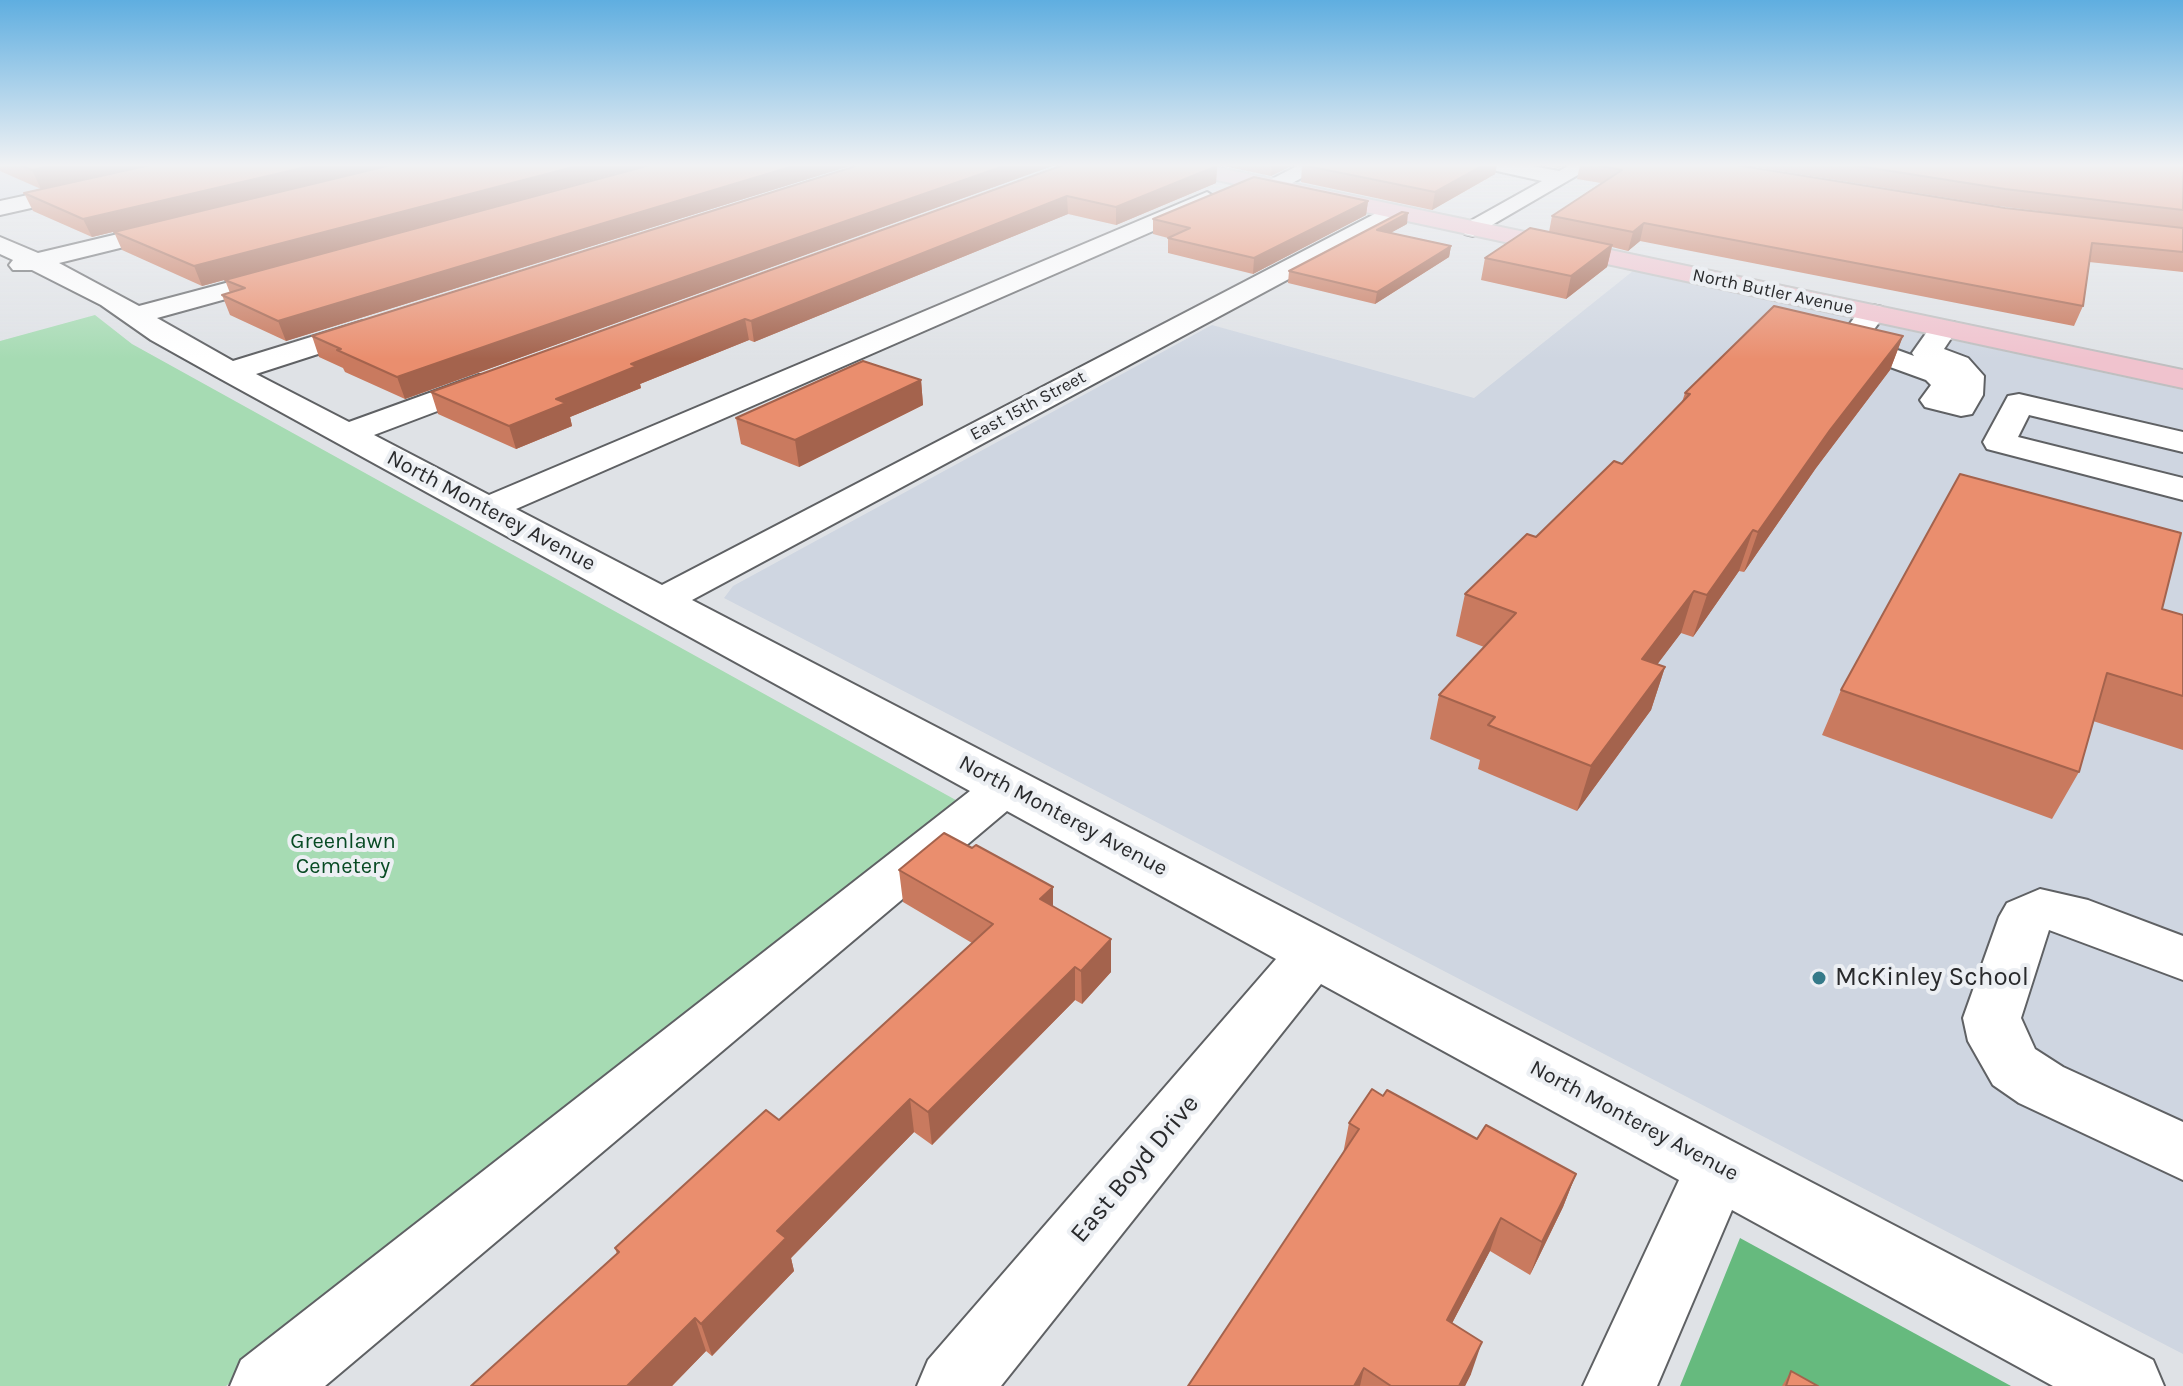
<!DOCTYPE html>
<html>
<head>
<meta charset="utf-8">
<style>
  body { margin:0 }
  canvas { display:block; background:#dfe2e6 }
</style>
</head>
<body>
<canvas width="2183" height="1386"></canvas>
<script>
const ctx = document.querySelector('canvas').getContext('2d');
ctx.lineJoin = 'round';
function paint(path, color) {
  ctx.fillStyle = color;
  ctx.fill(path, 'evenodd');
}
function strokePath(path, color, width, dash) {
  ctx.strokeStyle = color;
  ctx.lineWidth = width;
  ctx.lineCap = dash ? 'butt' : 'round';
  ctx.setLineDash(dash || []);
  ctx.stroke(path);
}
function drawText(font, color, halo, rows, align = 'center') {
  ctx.font = font + ' Karla,sans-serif';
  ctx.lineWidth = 8;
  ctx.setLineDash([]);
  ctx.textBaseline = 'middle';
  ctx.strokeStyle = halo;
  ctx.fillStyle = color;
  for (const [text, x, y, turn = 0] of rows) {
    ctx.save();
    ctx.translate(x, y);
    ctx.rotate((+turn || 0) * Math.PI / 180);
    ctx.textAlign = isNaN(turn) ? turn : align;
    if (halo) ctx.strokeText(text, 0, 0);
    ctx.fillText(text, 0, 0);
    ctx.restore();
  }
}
paint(new Path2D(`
  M0,165H182L0,205Z
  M1633,271L2183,390V1354L724,598L733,586L1212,325L1474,398Z`), '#cfd6e1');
paint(new Path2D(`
  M95,315L132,344L963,804L226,1386H0V341Z`), '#a6dbb3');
paint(new Path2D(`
  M1740,1238L2011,1386H1680Z`), '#66ba7e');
const minor = new Path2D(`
  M167,165H206L196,171L0,215V201Z
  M1299,165H1326L1279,190L1271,192L1260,185Z
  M1485,165H1527L1559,171L1570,165H1595L1473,236L1465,234L1461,229L1465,224L1542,181L1488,169Z
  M1207,192L1218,199L1215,204L516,509L662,585L1388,207H1404L1407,212L1404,217L692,600L2153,1360L2164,1386H2053L1732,1210L1657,1386H1583L1679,1180L1321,984L1001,1386H917L928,1360L1276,959L1007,811L325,1386H230L241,1360L970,791L219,378L151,340L101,305L32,270H13L9,265L13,260L0,254V237L38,253L177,220L185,222L189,227L185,232L59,263L139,306L286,267L295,270L299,275L295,280L157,318L233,361L363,321H383L387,327L383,333L256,374L349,422L479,375H501L505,381L501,387L374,435L489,495Z
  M1872,305L1882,307L1886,313L1867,339L1914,356L1912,353L1934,322H1954L1958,328L1944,349L1968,358L1984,376L1983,395L1972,414L1961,416L1925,407L1920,400L1931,385L1926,380L1846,351L1838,340L1862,307Z
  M2019,394L2183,432V452L2029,415L2018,437L2183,478V500L1987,449L1983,442L2008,396Z
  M2040,889L2088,900L2183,936V980L2049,930L2021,1018L2035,1049L2063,1067L2183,1122V1180L2019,1103L1993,1085L1968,1041L1963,1018L1999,917L2007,903Z`);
const major = new Path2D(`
  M1165,165H1205L2183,370V388L1175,171Z`);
strokePath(minor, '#5f6164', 4);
strokePath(major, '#bfbfc0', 4);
paint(minor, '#fff');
paint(major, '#f0c3ce');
paint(new Path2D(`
  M0,165H145V166L390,165L92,237L33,211L24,193L41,189L0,171Z
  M391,165H647L202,286L122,250L114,232Z
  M650,165H853L286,341L230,315L222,295L230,293L225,280Z
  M859,165H1055L405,399L345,372L343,368L319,357L312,336Z
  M1063,165L1217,166L1216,183L1116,225L1068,214L754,342L749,340L640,384L641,388L570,417L572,426L516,449L438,414L431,392Z
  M1219,165H1293L1271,176Z
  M1302,165H1497L1495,174L1432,210L1301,182Z
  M1543,165H1564L1558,168Z
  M1580,165H1736L2005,208L2143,224L1998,206L1742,165H2183V272L2089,262L2083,306L2074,326L1640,241L1628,251L1612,247L1607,267L1566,299L1481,280L1485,258L1549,232L1552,216L1601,183L1577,179Z
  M1368,201L1366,215L1253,274L1168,253V238L1153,234V219Z
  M1407,224L1390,233L1451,246L1449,257L1375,304L1288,283L1289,271Z
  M1903,336L1890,370L1816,468L1744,572L1739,571L1693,637L1681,633L1657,664L1665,667L1651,710L1577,811L1478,769L1480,760L1430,739L1439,695L1484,647L1456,636L1465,594L1536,537L1622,464L1682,402L1685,393Z
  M921,380L923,405L799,467L741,444L736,418Z
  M2183,615V750L2093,721L2079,772L2052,819L1822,735L1841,690Z
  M972,848L1053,887V906L1111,972L1082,1004L1075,1000L932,1145L914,1132L791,1258L794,1271L712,1356L706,1351L672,1386H471L617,1254L615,1248L779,1120L972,943L903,902L899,870Z
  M1383,1096L1477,1139L1576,1174L1563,1207L1530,1275L1490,1251L1452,1323L1471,1374L1465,1386H1188L1343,1154L1349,1123Z
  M1791,1371L1818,1386H1782Z`), '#c97a5f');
paint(new Path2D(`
  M55,165H145V167L41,189L32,170Z
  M315,165H390L92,237L83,219Z
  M581,165H647L202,286L194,266Z
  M797,165H853L286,341L278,321Z
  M1007,165H1055L405,399L397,377Z
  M1272,165H1293L1271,176Z
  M1484,165H1497L1495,174L1432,210L1435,192Z
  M1217,166L1216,183L1116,225V207Z
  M1067,196L1068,214L754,342L751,321Z
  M1368,201L1366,215L1253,274L1254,258Z
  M1408,213L1407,224L1376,241L1377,230Z
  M1644,223L1640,241L1628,251L1633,232Z
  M1612,245L1607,267L1566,299L1571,276Z
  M1451,246L1449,257L1375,304L1377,292Z
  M745,319L749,340L640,384L641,388L570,417L572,426L516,449L509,426L556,399L631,364Z
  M1903,336L1890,370L1816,468L1744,572L1758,532L1830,430Z
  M921,380L923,405L799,467L795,440Z
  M1753,530L1739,571L1693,637L1707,595Z
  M1694,591L1681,633L1629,702L1642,659Z
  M1665,667L1651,710L1577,811L1591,766Z
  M1053,887V920L1040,899Z
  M1111,939V972L1082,1004L1081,971Z
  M1075,967V1000L932,1145L928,1112Z
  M910,1099L914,1132L791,1258L794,1271L712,1356L701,1324L777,1231Z
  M1576,1174L1563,1207L1530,1275L1542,1242Z
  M1501,1218L1490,1251L1437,1352L1447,1320Z
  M695,1318L706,1351L672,1386H627Z
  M1482,1342L1471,1374L1465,1386H1459Z
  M1364,1368L1360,1386H1354Z`), '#a4634d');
const building = new Path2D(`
  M21,165H55L32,170Z
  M150,165H315L83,219L24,193Z
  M391,165H581L194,266L114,232Z
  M650,165H797L278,321L222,295L245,288L225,280Z
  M859,165H1007L397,377L337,350L341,349L312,336Z
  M1063,165H1212L1217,166L1116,207L1067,196L751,321L745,319L631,364L637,366L556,399L566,403L509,426L431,392Z
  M1302,165H1484L1435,192Z
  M1596,165H1736L2005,208L2183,228V252L2092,243L2083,306L1644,223L1633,232L1552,216L1622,170Z
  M1852,165H2183V210L2005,189Z
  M1254,177L1368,201L1254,258L1168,238L1190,228L1153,219Z
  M1402,212L1408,213L1377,230L1451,246L1377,292L1289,271Z
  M1530,228L1612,245L1571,276L1485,258Z
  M1774,306L1903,336L1830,430L1758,532L1753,530L1707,595L1694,591L1642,659L1665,667L1591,766L1488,725L1495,717L1439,695L1516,613L1465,594L1527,534L1536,537L1614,461L1622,464L1690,394L1685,393Z
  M863,361L921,380L795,440L736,418Z
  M1960,474L2181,533L2162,609L2183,615V696L2107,673L2079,772L1841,690Z
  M944,833L972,848L976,845L1053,887L1040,899L1111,939L1081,971L1075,967L928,1112L910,1099L777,1231L786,1238L701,1324L695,1318L627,1386H471L619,1252L615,1248L766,1110L779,1120L993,924L899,870Z
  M1372,1089L1383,1096L1387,1090L1477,1139L1486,1125L1576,1174L1542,1242L1501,1218L1447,1320L1482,1342L1459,1386H1391L1364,1368L1354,1386H1188L1359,1129L1349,1123Z
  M1791,1371L1818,1386H1786Z`);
paint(building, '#ea8e6e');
strokePath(building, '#a4634d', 2);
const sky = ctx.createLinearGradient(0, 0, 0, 359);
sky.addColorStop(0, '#5faee0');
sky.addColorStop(0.46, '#f1f2f4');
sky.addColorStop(1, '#f1f2f400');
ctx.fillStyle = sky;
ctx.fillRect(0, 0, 2183, 359);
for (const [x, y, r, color] of [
  [1819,978,8,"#357a89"]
]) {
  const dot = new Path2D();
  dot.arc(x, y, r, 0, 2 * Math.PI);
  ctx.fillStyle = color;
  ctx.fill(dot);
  strokePath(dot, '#eceff3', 3);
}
drawText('18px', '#292a2c', '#eceff3', [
  ["North Butler Avenue",1773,292,12],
  ["East 15th Street",1028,406,-28]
]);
drawText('22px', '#292a2c', '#eceff3', [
  ["North Monterey Avenue",491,511,28],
  ["North Monterey Avenue",1063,816,28],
  ["North Monterey Avenue",1634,1121,28]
]);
drawText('22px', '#084b24', '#eceff3', [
  ["Greenlawn",343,842],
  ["Cemetery",343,867]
]);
drawText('26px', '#292a2c', '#eceff3', [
  ["McKinley School",1835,978]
], 'left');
drawText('26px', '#292a2c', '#eceff3', [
  ["East Boyd Drive",1135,1169,-50]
]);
</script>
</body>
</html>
